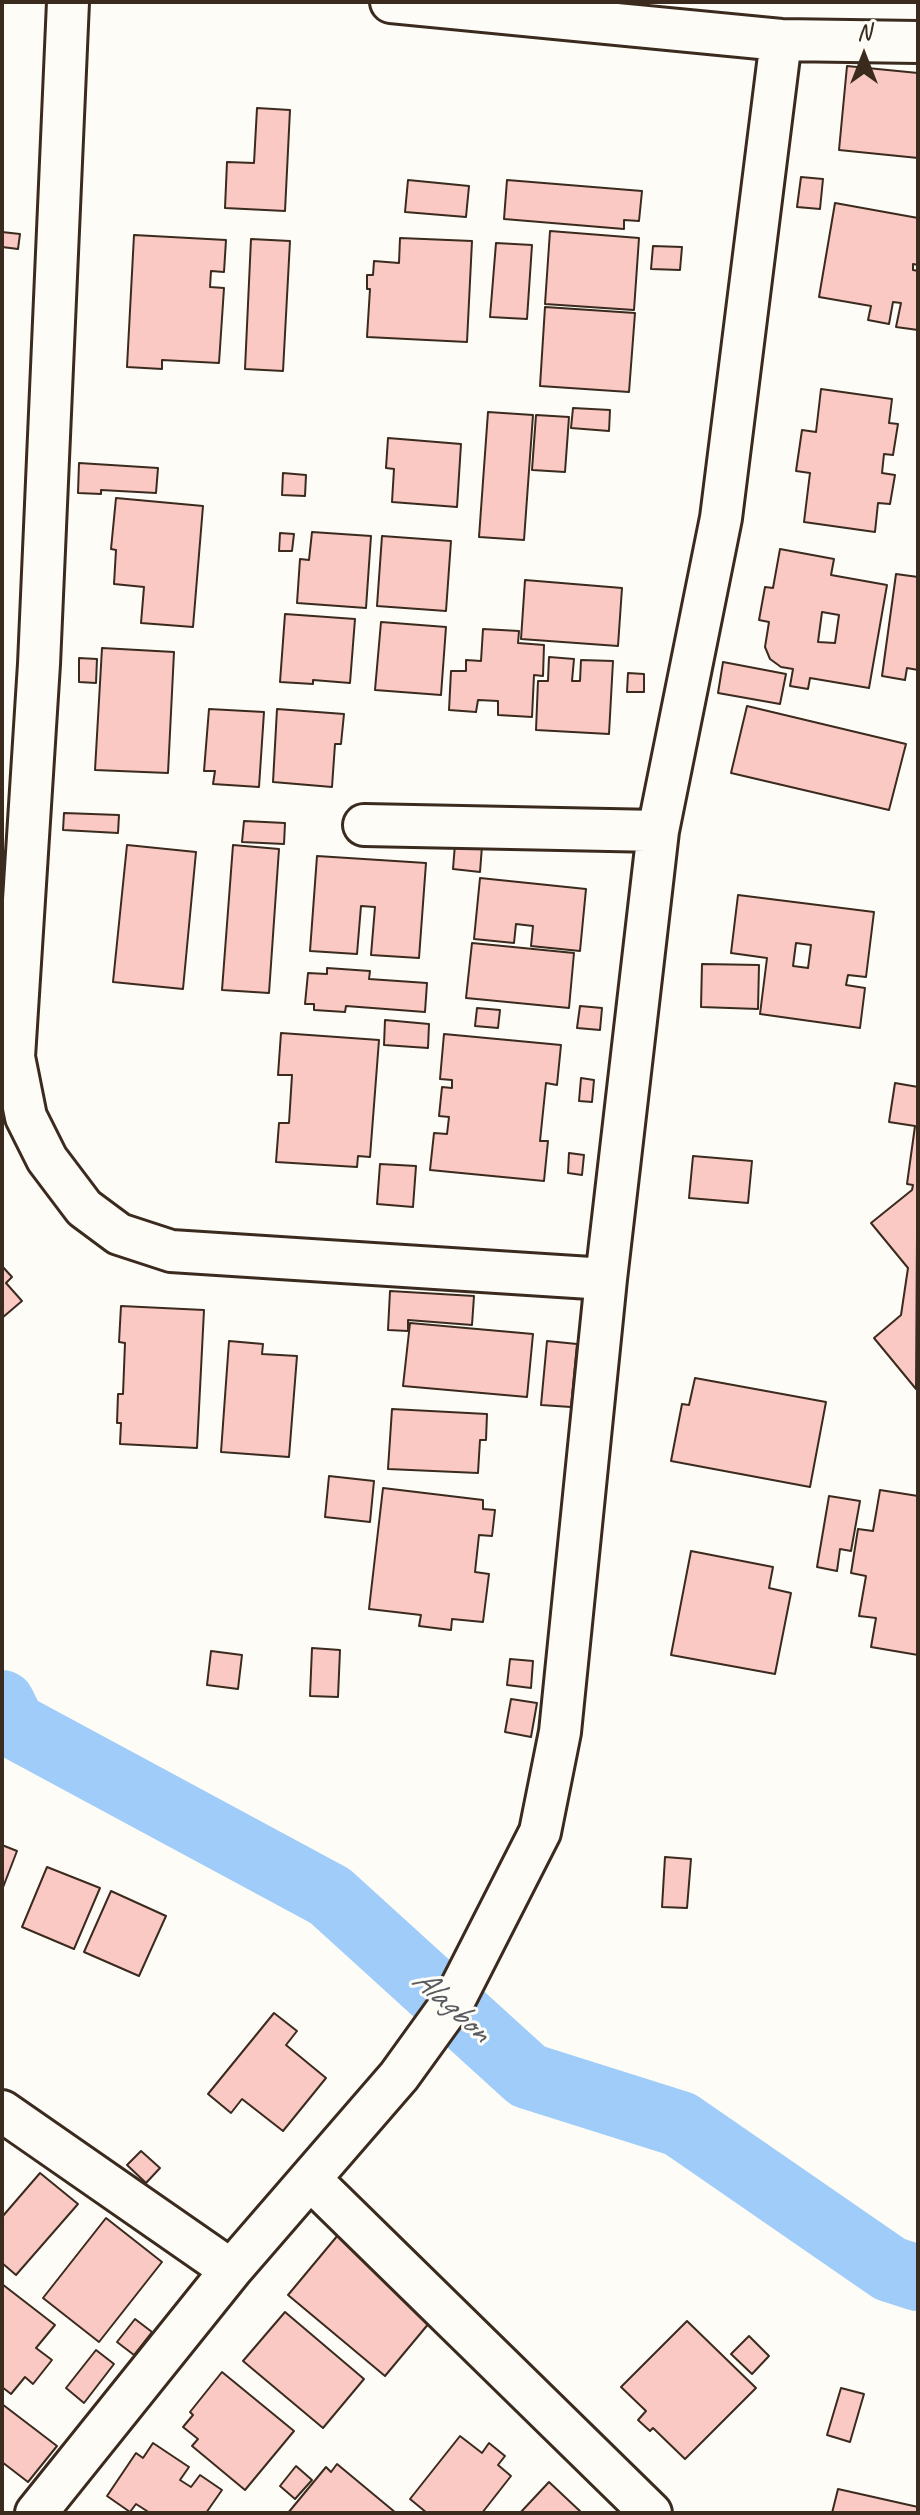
<!DOCTYPE html>
<html>
<head>
<meta charset="utf-8">
<style>
  body { margin:0 }
  #map { position:relative; width:920px; height:2515px; overflow:hidden; background:#fdfcf7; font-family:Caveat,sans-serif }
  canvas { display:block }
  .frame { position:absolute; inset:0; border:4px solid #3b2a1e; pointer-events:none }
  .north { position:absolute; left:824px; top:16px; width:80px; height:80px; -webkit-text-stroke:6px #fdfcf7; paint-order:stroke; rotate:0deg; font-size:22px; font-weight:700; line-height:32px; text-align:center; color:#3b2a1e }
  .north::after { content:''; display:block; margin:auto; width:28px; height:36px; background:#3b2a1e; clip-path:polygon(50% 0,100% 100%,50% 72%,0 100%) }
</style>
</head>
<body>
<div id="map">
<canvas width="920" height="2515"></canvas>
<div class="frame"></div>
<div class="north">N</div>
</div>
<script>
const ctx = document.querySelector('canvas').getContext('2d');
ctx.lineJoin = 'round';
function strokePath(path, color, width, dash) {
  ctx.strokeStyle = color;
  ctx.lineWidth = width;
  ctx.lineCap = dash ? 'butt' : 'round';
  ctx.setLineDash(dash || []);
  ctx.stroke(path);
}
function paint(path, color) {
  ctx.fillStyle = color;
  ctx.fill(path, 'evenodd');
}
function drawText(font, color, halo, rows, align = 'center') {
  ctx.font = font + ' Caveat,sans-serif';
  ctx.lineWidth = 6;
  ctx.setLineDash([]);
  ctx.textBaseline = 'middle';
  ctx.strokeStyle = halo;
  ctx.fillStyle = color;
  for (const [text, x, y, turn = 0] of rows) {
    ctx.save();
    ctx.translate(x, y);
    ctx.rotate((+turn || 0) * Math.PI / 180);
    ctx.textAlign = isNaN(turn) ? turn : align;
    if (halo) ctx.strokeText(text, 0, 0);
    ctx.fillText(text, 0, 0);
    ctx.restore();
  }
}
strokePath(new Path2D(`
  M2,1703L13,1725L330,1896L528,2076L680,2124L890,2269L918,2278`), '#9fccf9', 66);
const building = new Path2D(`
  M847,66L918,73V158L839,150Z
  M257,108L290,110L285,211L225,208L227,162L254,163Z
  M801,177L823,179L820,209L797,207Z
  M408,180L469,186L466,217L405,212Z
  M507,180L642,191L639,221L624,220V229L504,219Z
  M835,203L918,218V265L913,264V270L918,271V330L896,327L901,303L893,302L889,324L868,320L871,306L819,297Z
  M550,231L639,238L634,310L545,304Z
  M2,232L20,234L18,249L2,247Z
  M134,235L226,240L224,272L211,271L210,287L224,288L219,363L162,360V369L127,367Z
  M400,238L472,241L467,342L367,337L370,289H367V275H373L374,261L399,263Z
  M251,239L290,241L283,371L245,369Z
  M496,243L532,245L527,319L490,317Z
  M653,246L682,247L680,270L651,269Z
  M545,307L635,313L629,392L540,386Z
  M821,389L892,399L889,423L898,424L893,455L884,454L882,473L895,475L890,504L878,503L875,532L804,522L810,473L796,471L802,430L816,432Z
  M573,408L610,410L609,431L571,428Z
  M488,412L533,415L524,540L479,537Z
  M536,415L569,417L565,472L532,470Z
  M388,438L461,444L457,507L392,502L394,469L386,468Z
  M79,463L158,468L156,493L101,490V494L78,493Z
  M283,473L306,475L305,496L282,495Z
  M116,498L203,506L193,627L141,623L144,587L114,584L116,550L111,549Z
  M312,532L371,536L366,608L297,603L300,559L309,560Z
  M280,533L294,534L292,551H279Z
  M382,536L451,541L446,611L377,606Z
  M780,549L834,559L831,575L887,585L869,688L810,678L808,689L790,686L793,669L781,667L770,659L765,647L769,622L759,620L765,587L773,588ZM822,612L839,615L835,643L818,642Z
  M896,574L918,577V670L907,668L905,680L882,676Z
  M525,580L622,588L618,646L521,639Z
  M285,614L355,619L350,683L313,680V684L280,682Z
  M381,622L446,627L441,695L375,690Z
  M483,629L519,631L518,643L544,645L543,676L534,675L532,717L498,715V701L478,700L476,712L449,710L451,671H466V660L481,661Z
  M102,648L174,652L168,773L95,770Z
  M549,657L574,659L572,681H580L581,660L613,661L609,734L536,730L538,681H548Z
  M79,658L97,659L96,683L79,682Z
  M723,662L786,674L780,704L718,693Z
  M628,673L644,674V692H627Z
  M747,706L906,744L889,810L731,773Z
  M209,709L264,712L259,787L213,784L215,771H204Z
  M277,709L344,714L341,744H335L332,787L273,782Z
  M64,813L119,815L118,833L63,830Z
  M244,821L285,823L284,844L242,842Z
  M455,844L482,846L480,872L453,869Z
  M127,845L196,852L183,989L113,982Z
  M233,845L279,849L269,993L222,990Z
  M317,856L426,863L419,958L371,955L375,907L361,906L357,954L310,951Z
  M480,878L586,889L580,951L531,946L533,926L516,924L514,943L474,939Z
  M738,895L874,912L866,977L848,975L846,985L865,988L860,1028L760,1014L767,958L731,953ZM796,943L811,945L808,968L793,966Z
  M472,943L574,953L569,1008L466,998Z
  M702,964L759,965L758,1009L701,1007Z
  M327,968L370,971L369,979L427,983L425,1012L346,1006L345,1012L314,1010V1004H305L308,973L327,974Z
  M580,1006L602,1008L600,1030L577,1028Z
  M477,1008L500,1010L498,1028L475,1026Z
  M385,1020L429,1024L428,1048L384,1045Z
  M281,1033L379,1040L370,1157L358,1156L357,1167L276,1162L279,1123H289L292,1075H278Z
  M444,1034L561,1045L557,1085L546,1083L540,1141H548L544,1181L430,1170L434,1133L447,1134L449,1117L439,1116L442,1087L452,1088V1080L440,1079Z
  M581,1078L594,1080L592,1102L579,1101Z
  M895,1083L918,1087L916,1389L874,1338L901,1315L908,1268L871,1223L912,1190L913,1185L907,1184L915,1126L889,1122Z
  M569,1153L584,1155L582,1175L568,1173Z
  M693,1156L752,1161L748,1203L689,1198Z
  M380,1164L416,1166L413,1207L377,1204Z
  M2,1266L12,1277L6,1283L22,1301L2,1318Z
  M390,1291L474,1296L472,1325L408,1320V1331L388,1330Z
  M121,1306L204,1310L197,1448L120,1444L121,1423H117L118,1394H123L125,1343L119,1342Z
  M410,1323L533,1334L527,1397L403,1386Z
  M229,1341L263,1344L262,1354L297,1356L289,1457L221,1452Z
  M547,1341L577,1344L571,1407L541,1405Z
  M695,1378L826,1402L810,1487L671,1461L682,1404L689,1405Z
  M392,1409L487,1414L486,1440H480L478,1473L388,1469Z
  M329,1476L374,1481L370,1522L325,1517Z
  M383,1488L483,1500V1509L495,1510L492,1536L479,1535L475,1572L489,1574L483,1622L452,1619L451,1630L419,1626L421,1615L369,1609Z
  M880,1490L918,1496V1655L871,1647L876,1618L859,1616L866,1576L851,1573L858,1529L873,1531Z
  M829,1496L860,1501L851,1551L840,1549L837,1571L817,1567Z
  M691,1551L773,1567L769,1588L791,1593L775,1674L671,1655Z
  M312,1648L340,1650L338,1697L310,1696Z
  M211,1651L242,1655L238,1689L207,1685Z
  M510,1659L533,1661L531,1688L507,1685Z
  M511,1699L537,1703L531,1737L505,1732Z
  M2,1845L17,1851L2,1890Z
  M665,1857L691,1859L687,1908L662,1907Z
  M47,1867L100,1888L74,1949L22,1927Z
  M111,1891L166,1916L139,1976L84,1952Z
  M274,2013L297,2031L286,2045L326,2078L283,2131L242,2099L231,2113L208,2094Z
  M141,2151L160,2168L146,2183L127,2165Z
  M40,2173L78,2204L16,2275L2,2263V2217Z
  M106,2218L162,2262L99,2342L43,2298Z
  M338,2235L435,2316L385,2376L288,2295Z
  M2,2284L55,2325L36,2348L52,2360L33,2384L25,2377L11,2394L2,2387Z
  M285,2312L364,2379L323,2428L243,2361Z
  M135,2319L152,2332L134,2355L117,2342Z
  M687,2321L756,2388L685,2459L653,2428L650,2431L638,2420L646,2411L621,2387Z
  M749,2336L769,2356L752,2374L731,2354Z
  M96,2350L114,2364L84,2403L66,2388Z
  M222,2372L294,2431L245,2490L192,2446L198,2439L183,2427L193,2415L190,2412Z
  M841,2388L864,2394L850,2442L827,2435Z
  M2,2404L57,2446L28,2482L2,2462Z
  M460,2436L482,2453L489,2443L505,2456L498,2465L511,2476L482,2513H427L410,2499Z
  M153,2443L189,2467L180,2480L191,2487L200,2475L222,2490L206,2513H150L136,2504L130,2512L107,2496L136,2453L143,2458Z
  M337,2464L396,2513H288L326,2467L331,2472Z
  M296,2466L312,2480L295,2499L280,2486Z
  M549,2482L582,2513H520Z
  M838,2489L918,2507V2513H832Z`);
paint(building, '#fac9c3');
strokePath(building, '#3b2a1e', 2);
const minor = new Path2D(`
  M68,2L39,664L14,1057L26,1117L47,1159L84,1208L119,1234L171,1251L606,1279
  M391,2L781,40L918,42
  M364,825L658,831
  M2,2111L231,2270
  M310,2179L651,2513
  M36,2513L231,2270L399,2076L456,1997L540,1832L560,1732L606,1279L658,831L721,518L781,40`);
strokePath(minor, '#3b2a1e', 46);
strokePath(minor, '#fdfcf7', 40);
drawText('italic 34px', '#595b60', '#fdfcf7', [
  ["Alagbon",451,2006,42]
]);
</script>
</body>
</html>
